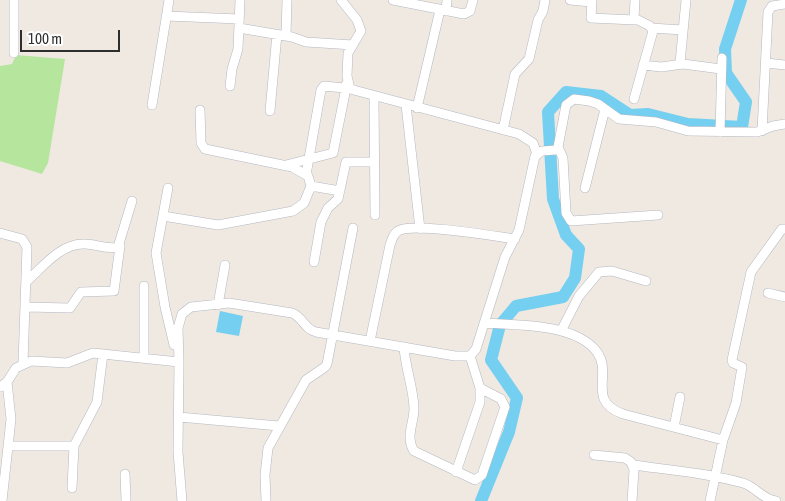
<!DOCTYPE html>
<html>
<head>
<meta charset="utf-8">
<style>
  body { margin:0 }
  #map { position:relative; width:785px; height:501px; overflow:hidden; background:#efe9e1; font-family:"Asap Condensed",sans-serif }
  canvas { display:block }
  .scale { position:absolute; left:20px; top:30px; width:100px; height:22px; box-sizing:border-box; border:2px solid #2e2e2e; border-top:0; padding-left:6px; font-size:15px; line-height:18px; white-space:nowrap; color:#2e2e2e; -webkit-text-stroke:4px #fff; paint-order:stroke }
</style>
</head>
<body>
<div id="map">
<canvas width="785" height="501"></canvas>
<div class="scale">100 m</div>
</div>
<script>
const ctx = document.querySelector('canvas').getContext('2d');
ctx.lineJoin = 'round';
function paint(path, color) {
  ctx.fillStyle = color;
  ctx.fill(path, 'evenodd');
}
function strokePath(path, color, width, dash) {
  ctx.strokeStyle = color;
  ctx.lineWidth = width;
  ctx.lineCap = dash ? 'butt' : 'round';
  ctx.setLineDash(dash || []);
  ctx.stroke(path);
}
paint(new Path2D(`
  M16,55L65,59L48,163L42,174L0,161V66L12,64Z`), '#b6e59e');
paint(new Path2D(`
  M220,311L243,316L239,336L216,332Z`), '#75cff0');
strokePath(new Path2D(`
  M481,501L509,432L517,398L491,360L500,325L516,306L563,297L575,278L579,249L566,235L553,199L548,112L566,92L601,96L630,115L648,114L688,124L742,127L746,102L726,73L725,49L741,0`), '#75cff0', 12);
const minor = new Path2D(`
  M341,0L357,20L361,31L348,53L347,76L350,89L519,134L533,143L537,154
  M393,0L464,14L470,11L473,0
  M570,0L591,2
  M592,0L591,18L635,20
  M446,11L447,0
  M166,16L239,19
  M239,28L292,37L306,42L353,45
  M651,28L683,30
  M286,36L287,0
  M14,53V0
  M680,63L686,0
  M766,63L785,65
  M643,65L661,67L683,64L721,69
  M230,86L232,69L238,49L240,0
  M374,97L375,215
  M634,99L653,31L650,26L634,18L635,0
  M152,105L169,0
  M406,105L420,229
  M417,108L440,10
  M200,110L201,143L205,149L292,167L308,176L311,186L340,191
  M270,111L277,34
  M503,130L515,74L529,59L538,20L543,11L545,0
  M762,131L768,12L772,6L785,4
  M720,132L722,58
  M558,147L563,158L566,213L571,221L658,215
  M286,165L333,153L347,83
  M306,175L321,90L324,86L344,88L347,83
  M168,188L156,253L165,307L174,345
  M585,188L605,109
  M163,216L218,225L293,211L304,203L311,186
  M0,233L22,239L27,247L23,363
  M314,262L321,222L328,208L338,199L346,162H374
  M27,281C42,268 60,244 83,244C94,243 106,250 118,247L132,201
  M144,286V358
  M768,293L785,297
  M218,305L225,265
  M26,307L70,308L81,292L114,291L120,246
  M484,323C516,325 575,323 597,352C613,374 586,401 623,414L723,440
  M561,331L579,296L599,272L612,271L646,281
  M370,341L390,245C392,239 394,232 400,230C418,223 493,236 515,239
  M404,347C405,367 414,390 414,409C414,423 405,437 414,451L475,480L482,475L505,407L501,399L480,388
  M179,362L178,328L182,314L191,307L229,303L292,313C303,317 304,329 316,332L455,356H470L476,349L505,257L519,230L535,156L542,151L556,150L558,147L566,105L574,99L589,101L598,104L619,119L656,122L688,131L757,132L773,126L785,124
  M0,387L7,382L16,368L31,361L67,363L93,353L179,362L178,452L182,501
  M179,417L279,426
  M674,427L680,397
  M9,446H74
  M594,455L625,458L631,462L634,470L632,501
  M633,465C670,470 707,473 743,483C756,487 762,499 776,501
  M456,472L480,402V388L470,356
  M125,474L126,501
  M72,488L74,446L97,402L103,354
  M2,501L11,419L7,382
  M266,501L265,475L268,448L306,380L325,367L327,364L353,228
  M710,501L723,440L736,403L742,367L733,363L732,360L751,272L782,229H785`);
strokePath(minor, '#b4b7c1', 10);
strokePath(minor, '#fff', 9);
</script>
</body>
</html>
